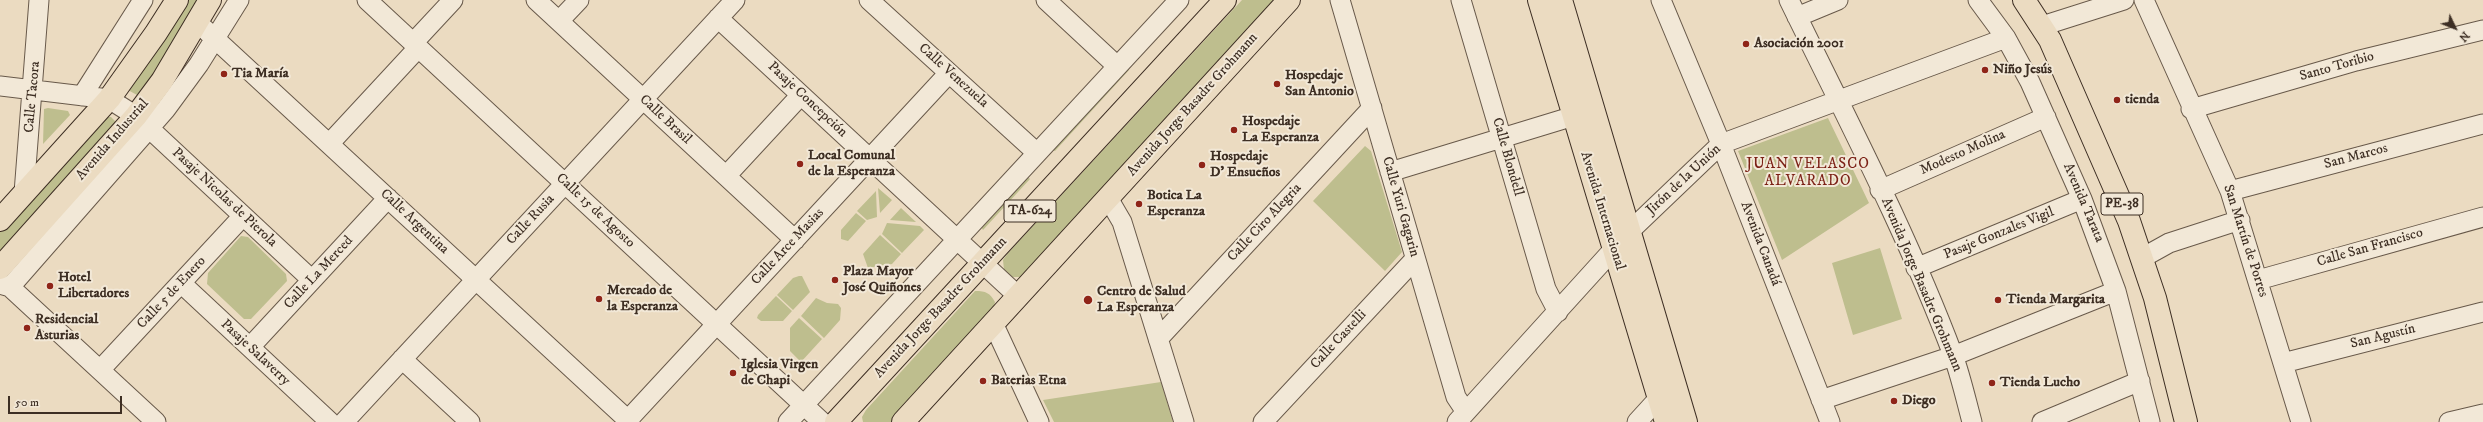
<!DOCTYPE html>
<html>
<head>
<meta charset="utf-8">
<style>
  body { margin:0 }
  #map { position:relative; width:2483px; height:422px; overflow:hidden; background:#ebdbc1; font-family:"IM FELL DW Pica",serif }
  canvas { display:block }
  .north { position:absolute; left:2435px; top:8px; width:40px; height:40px; -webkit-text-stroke:3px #f2e8d7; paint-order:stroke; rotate:133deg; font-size:11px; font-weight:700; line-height:16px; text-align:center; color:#3d2e23 }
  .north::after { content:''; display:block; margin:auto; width:14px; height:18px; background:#3d2e23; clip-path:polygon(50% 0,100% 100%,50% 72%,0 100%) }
  .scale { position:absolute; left:8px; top:396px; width:114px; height:18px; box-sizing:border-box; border:2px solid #3d2e23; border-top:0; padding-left:5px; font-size:12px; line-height:14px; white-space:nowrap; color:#3d2e23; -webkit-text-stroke:3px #f2e8d7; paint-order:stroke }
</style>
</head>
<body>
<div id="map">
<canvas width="2483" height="422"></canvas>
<div class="north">N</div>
<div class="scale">50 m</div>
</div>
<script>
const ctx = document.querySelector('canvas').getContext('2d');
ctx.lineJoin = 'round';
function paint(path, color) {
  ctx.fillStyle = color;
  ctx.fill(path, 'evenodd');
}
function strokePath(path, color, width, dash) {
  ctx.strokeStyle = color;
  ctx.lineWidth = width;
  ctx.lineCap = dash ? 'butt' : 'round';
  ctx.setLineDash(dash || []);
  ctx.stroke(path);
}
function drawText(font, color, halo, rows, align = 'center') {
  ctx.font = font + ' "IM FELL DW Pica",serif';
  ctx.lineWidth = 4;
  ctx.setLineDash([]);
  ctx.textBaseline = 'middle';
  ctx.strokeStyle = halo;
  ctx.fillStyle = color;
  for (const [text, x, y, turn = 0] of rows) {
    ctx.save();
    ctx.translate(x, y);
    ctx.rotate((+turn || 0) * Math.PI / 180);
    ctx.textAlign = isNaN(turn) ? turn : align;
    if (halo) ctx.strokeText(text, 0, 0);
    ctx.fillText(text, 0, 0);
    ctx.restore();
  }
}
paint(new Path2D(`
  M180,0H201L142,91L137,95L128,90Z
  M1242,0H1280L1029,272L1020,277H1012L1004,270L1003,260L1008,253Z
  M1129,68V70L1055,151L1052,150Z
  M48,108L68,111L70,115L43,144L44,109Z
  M105,117H111L116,122L0,255V229Z
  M1828,118L1869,203L1782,260L1738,151Z
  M1365,146L1371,151L1402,252L1385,271L1313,201Z
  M1028,177L1030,179L983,230L979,223Z
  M878,188L892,200L880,213Z
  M876,191L877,217L867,220L857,211Z
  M901,208L916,222L890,220Z
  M856,213L866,221L848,241L841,239V230Z
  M887,223L920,226L924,230L902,253L882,234Z
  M880,235L901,254L892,264L868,268L863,254Z
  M241,236L248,237L286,274L287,281L251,319H244L207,284L208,273Z
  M1880,248L1902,319L1853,335L1832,263Z
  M799,276H802L810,292L793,310L777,295L793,278Z
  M975,291C986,291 990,293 995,302L993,312L891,422H863L862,417L866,410Z
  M776,296L792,311L783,321H761L757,318L758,315Z
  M816,298L827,303L838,304L841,308L840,320L824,338L801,316Z
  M799,318L822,339L801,362L790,351V328Z
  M1161,382L1173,422H1054L1043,400Z`), '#bebe8e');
const minor = new Path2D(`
  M367,0L822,422
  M536,0L795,240
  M869,0L1037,153
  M1046,0L1117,66
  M1340,0L1456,397L1466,412
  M1461,0L1546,289L1558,312
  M1661,0L1721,144L1830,422
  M1789,0C1846,117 1907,233 1953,355C1961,377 1966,400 1972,422
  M1978,0L2006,38L2030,82L2082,199L2116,291L2150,422
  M2144,0L2230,191L2301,422
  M1797,17L1838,0
  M718,18L1018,296
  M559,21L579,0
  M198,23L630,422
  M2042,26L2124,0
  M413,43L453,0
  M0,86L109,99L136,116L312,280
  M82,96L143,0
  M2191,109L2356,61L2483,30
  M329,144L418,48
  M1390,172L1587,112
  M726,176L801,95
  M1880,190L2046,117
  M2230,191L2483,124
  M24,193L39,0
  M1108,198L1122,222L1184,422
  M2142,258L2169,243L2240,220
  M1916,268L2082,199
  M2258,280L2483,217
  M181,283L330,422
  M0,284L10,287L156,422
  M10,287L166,109L199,64L239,0
  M993,323L1039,422
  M1158,339L1372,108
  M250,347L388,198
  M402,359L470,422
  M2283,363L2483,312
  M100,370L243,216
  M1821,400L1953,356L2116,291
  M344,422L735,0
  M626,422L949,73
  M788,422L1179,0
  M1263,422L1415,259
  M1457,422L1631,230L1721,144L2006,38
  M1637,422L1658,399L1670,393
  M2042,422L2140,381
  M2449,422L2483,414`);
const major = new Path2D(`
  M1539,0L1666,422
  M1561,0L1686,422
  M0,220L109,99L156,33L177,0
  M0,268L136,116L162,81L210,0`);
const highway = new Path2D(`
  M2024,0L2050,40L2129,221L2155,298L2186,422
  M836,422L1225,0
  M903,422L1289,0`);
strokePath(minor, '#68594a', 21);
strokePath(major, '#3d2e23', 24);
strokePath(highway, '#3d2e23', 24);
strokePath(minor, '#f2e8d7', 19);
strokePath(major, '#ebdbc1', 22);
strokePath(highway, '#ebdbc1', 22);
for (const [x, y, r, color] of [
  [1746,44,4,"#8f2418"],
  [1985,70,4,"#8f2418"],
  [224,74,4,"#8f2418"],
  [1277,84,4,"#8f2418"],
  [2117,100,4,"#8f2418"],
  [1234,130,4,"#8f2418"],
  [800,164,4,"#8f2418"],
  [1202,165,4,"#8f2418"],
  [1139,204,4,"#8f2418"],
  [835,280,4,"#8f2418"],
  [50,286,4,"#8f2418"],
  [599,299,4,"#8f2418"],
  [1088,300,5,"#8f2418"],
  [1998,300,4,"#8f2418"],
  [27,328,4,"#8f2418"],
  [733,373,4,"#8f2418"],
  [983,381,4,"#8f2418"],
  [1992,383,4,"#8f2418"],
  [1894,401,4,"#8f2418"]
]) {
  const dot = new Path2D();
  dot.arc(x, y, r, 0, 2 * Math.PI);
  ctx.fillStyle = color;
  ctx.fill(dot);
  strokePath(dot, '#f2e8d7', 1.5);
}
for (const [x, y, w] of [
  [2122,204,42],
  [1030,211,52]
]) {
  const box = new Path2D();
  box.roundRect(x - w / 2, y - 11, w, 22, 3);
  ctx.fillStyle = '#f2e8d7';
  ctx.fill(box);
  strokePath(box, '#3d2e23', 1);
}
drawText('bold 13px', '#3d2e23', null, [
  ["PE-38",2122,204],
  ["TA-624",1030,211]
]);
drawText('bold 14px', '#3d2e23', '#f2e8d7', [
  ["Asociación 2001",1754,44],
  ["Niño Jesús",1993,70],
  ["Tia María",232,74],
  ["Hospedaje",1285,76],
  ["San Antonio",1285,92],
  ["tienda",2125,100],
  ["Hospedaje",1242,122],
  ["La Esperanza",1242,138],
  ["Local Comunal",808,156],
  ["de la Esperanza",808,172],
  ["Hospedaje",1210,157],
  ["D' Ensueños",1210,173],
  ["Botica La",1147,196],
  ["Esperanza",1147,212],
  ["Plaza Mayor",843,272],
  ["José Quiñones",843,288],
  ["Hotel",58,278],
  ["Libertadores",58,294],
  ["Mercado de",607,291],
  ["la Esperanza",607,307],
  ["Centro de Salud",1097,292],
  ["La Esperanza",1097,308],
  ["Tienda Margarita",2006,300],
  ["Residencial",35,320],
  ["Asturias",35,336],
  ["Iglesia Virgen",741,365],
  ["de Chapi",741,381],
  ["Baterias Etna",991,381],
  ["Tienda Lucho",2000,383],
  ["Diego",1902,401]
], 'left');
drawText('14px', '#3d2e23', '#f2e8d7', [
  ["Santo Toribio",2337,67,-16],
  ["Calle Venezuela",953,76,42],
  ["Calle Tacora",33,97,-85],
  ["Pasaje Concepción",807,100,43],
  ["Avenida Jorge Basadre Grohmann",1193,105,-48],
  ["Calle Brasil",665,120,43],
  ["Avenida Industrial",113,140,-49],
  ["Modesto Molina",1963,153,-24],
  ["Calle Blondell",1507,157,74],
  ["San Marcos",2356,157,-15],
  ["Jirón de la Unión",1684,180,-43],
  ["Pasaje Nicolas de Pierola",224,198,43],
  ["Avenida Tarata",2083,203,67],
  ["Calle Yuri Gagarin",1400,207,74],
  ["Calle 15 de Agosto",595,211,43],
  ["Avenida Internacional",1602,211,73],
  ["Calle Rusia",531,220,-47],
  ["Calle Argentina",414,222,43],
  ["Calle Ciro Alegria",1265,223,-47],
  ["Pasaje Gonzales Vigil",1999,234,-22],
  ["San Martín de Porres",2245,241,72],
  ["Avenida Canadá",1760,244,69],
  ["Calle Arce Masias",788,247,-47],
  ["Calle San Francisco",2370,248,-16],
  ["Calle La Merced",319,273,-47],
  ["Avenida Jorge Basadre Grohmann",1921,285,67],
  ["Calle 5 de Enero",172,293,-47],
  ["Avenida Jorge Basadre Grohmann",941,308,-47],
  ["San Agustín",2383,337,-14],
  ["Calle Castelli",1339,340,-47],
  ["Pasaje Salaverry",255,353,43]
]);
ctx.letterSpacing = '1px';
drawText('15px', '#7a1f14', '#f2e8d7', [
  ["JUAN VELASCO",1808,165],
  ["ALVARADO",1808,182]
]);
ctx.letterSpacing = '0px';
</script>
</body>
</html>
